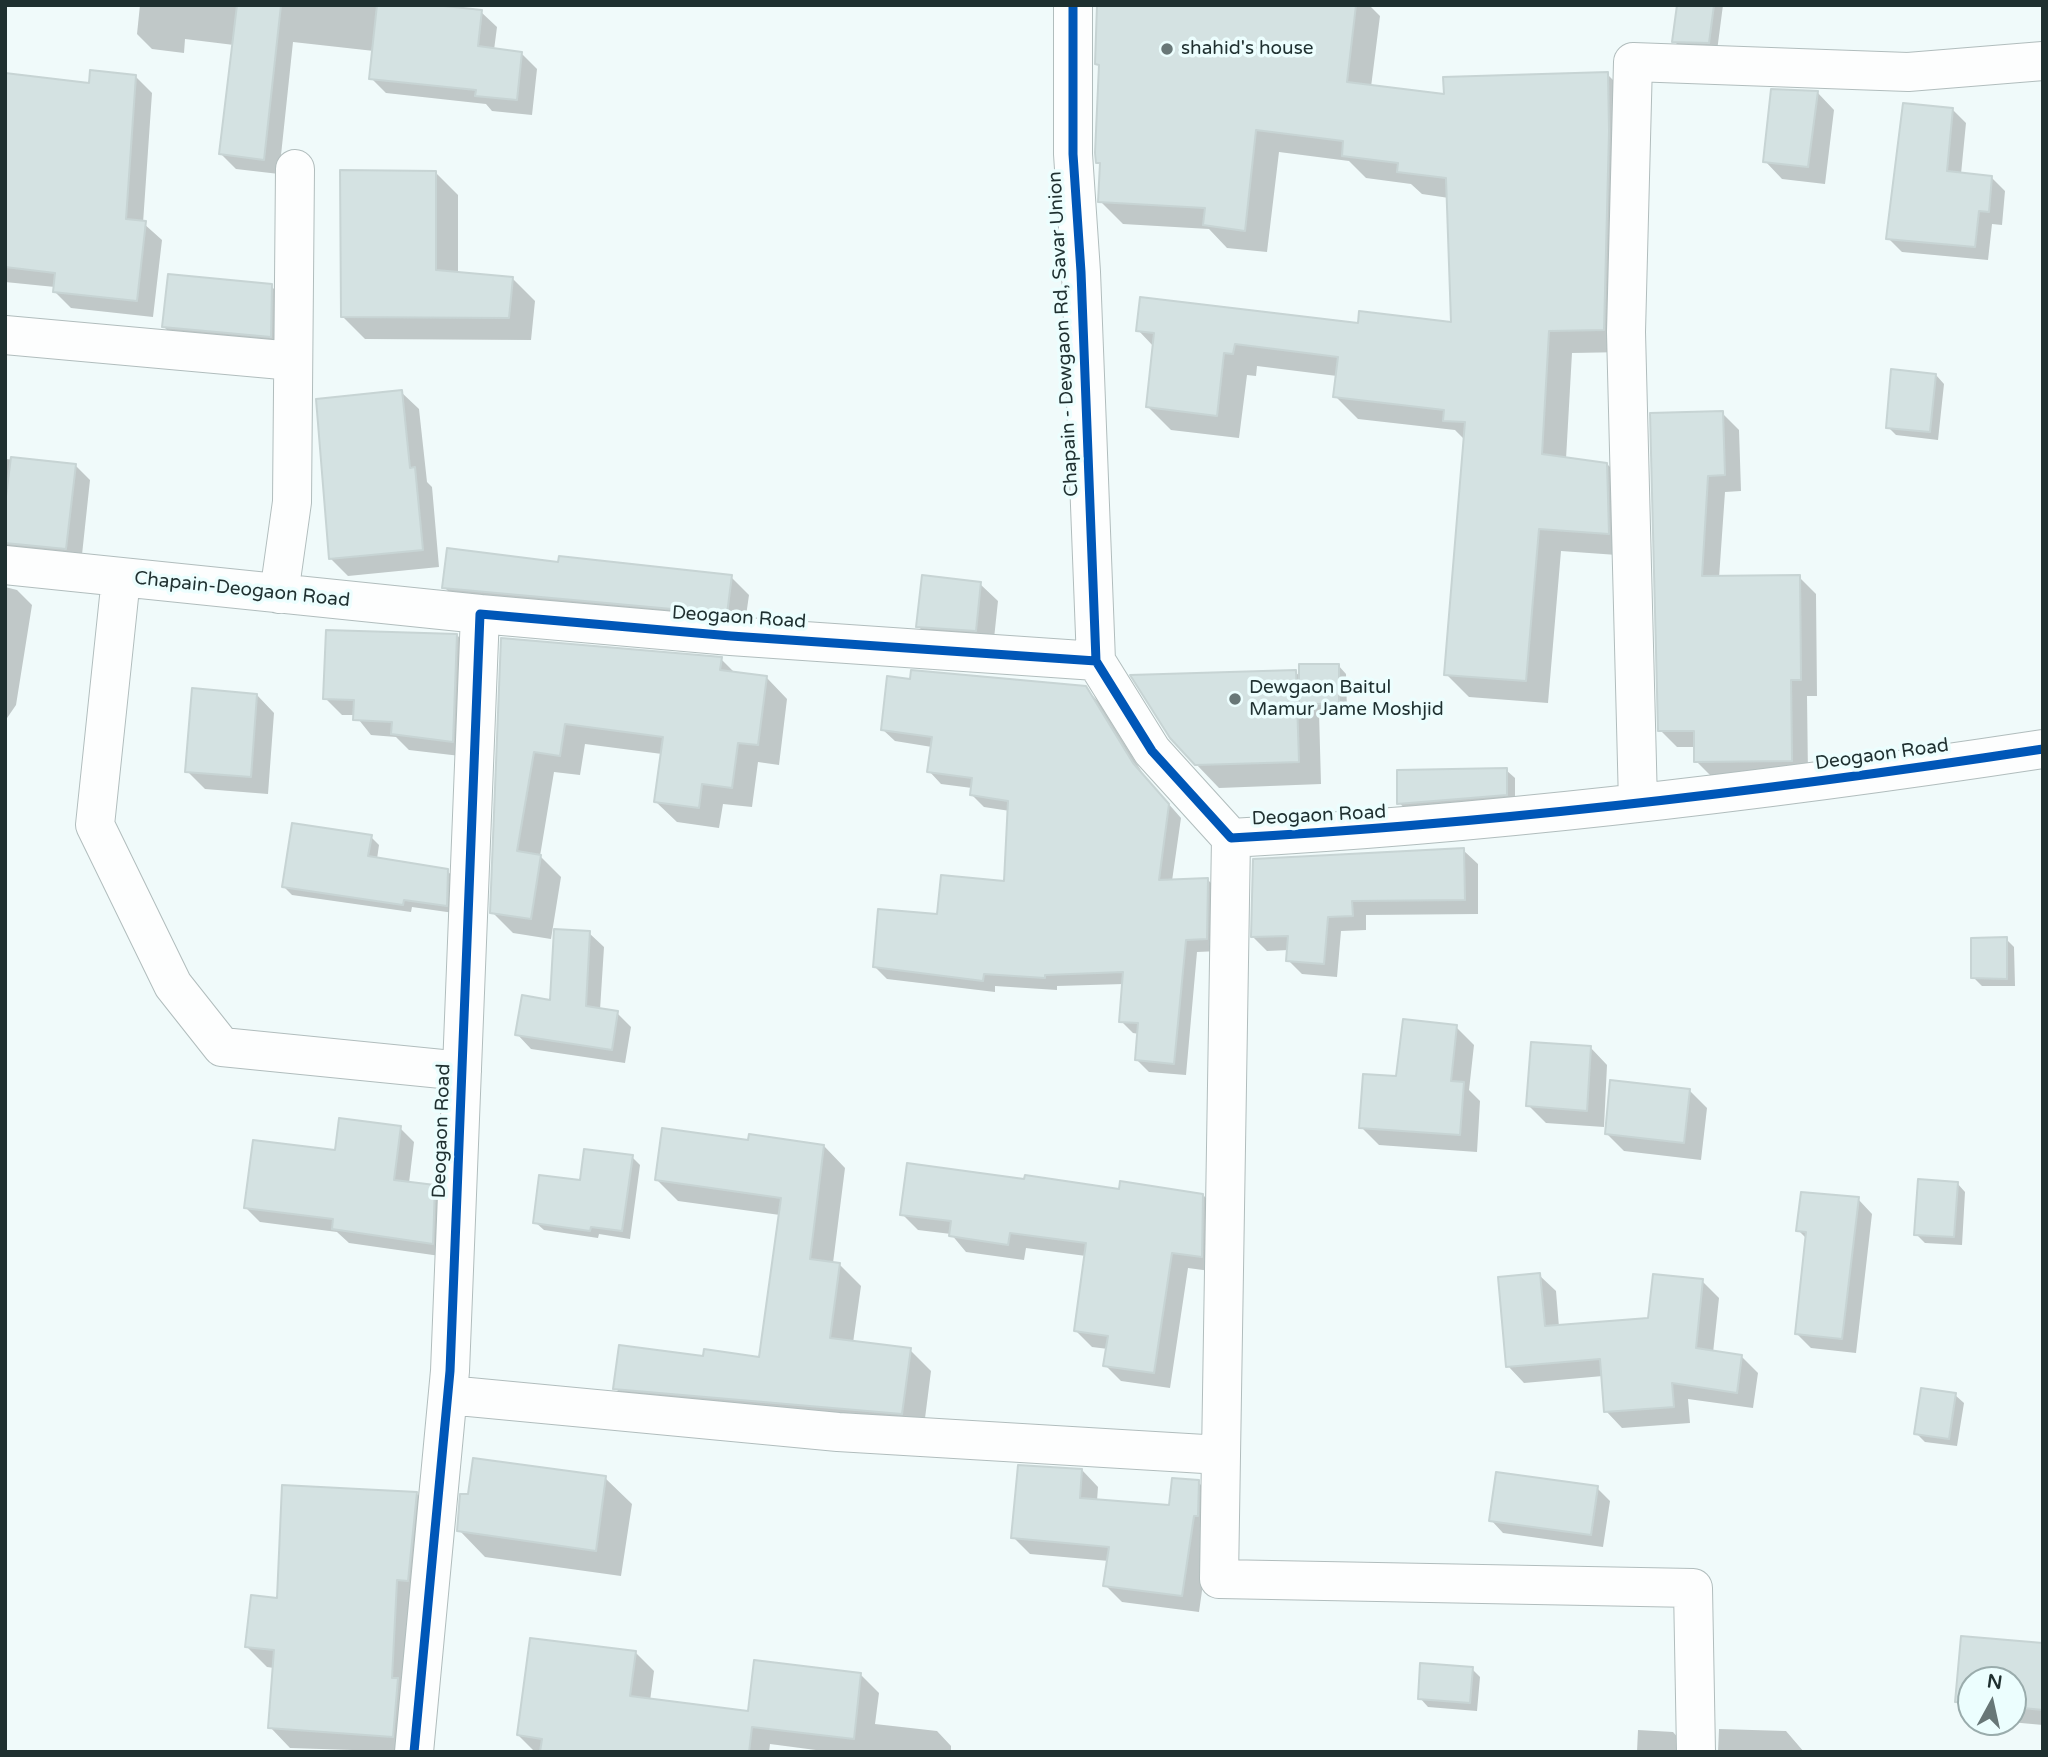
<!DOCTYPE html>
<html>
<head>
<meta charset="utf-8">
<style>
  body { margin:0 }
  #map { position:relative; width:2048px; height:1757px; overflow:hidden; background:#f0fafa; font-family:"Varela Round",sans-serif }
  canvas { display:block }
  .frame { position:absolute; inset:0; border:7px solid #1f3030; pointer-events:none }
  .north { position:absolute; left:1957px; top:1666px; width:70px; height:70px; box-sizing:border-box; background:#ecfefe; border:2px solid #9aacac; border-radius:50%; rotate:8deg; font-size:19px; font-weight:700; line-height:28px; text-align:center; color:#1f3030 }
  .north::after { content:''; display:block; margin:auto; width:24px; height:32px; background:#687777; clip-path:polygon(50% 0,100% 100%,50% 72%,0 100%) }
</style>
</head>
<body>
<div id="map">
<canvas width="2048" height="1757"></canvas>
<div class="frame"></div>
<div class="north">N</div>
</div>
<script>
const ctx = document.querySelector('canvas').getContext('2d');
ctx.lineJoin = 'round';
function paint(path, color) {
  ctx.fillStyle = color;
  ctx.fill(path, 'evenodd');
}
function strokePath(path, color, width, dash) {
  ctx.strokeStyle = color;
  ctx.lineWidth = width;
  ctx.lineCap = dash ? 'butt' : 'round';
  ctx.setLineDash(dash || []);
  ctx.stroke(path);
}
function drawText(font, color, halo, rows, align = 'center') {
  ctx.font = font + ' "Varela Round",sans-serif';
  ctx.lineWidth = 7;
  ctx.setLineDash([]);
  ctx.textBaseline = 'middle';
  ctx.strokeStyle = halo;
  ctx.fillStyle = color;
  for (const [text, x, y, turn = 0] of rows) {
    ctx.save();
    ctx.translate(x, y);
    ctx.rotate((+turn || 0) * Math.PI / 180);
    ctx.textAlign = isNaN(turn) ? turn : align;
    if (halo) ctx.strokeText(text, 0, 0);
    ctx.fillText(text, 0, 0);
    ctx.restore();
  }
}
paint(new Path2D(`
  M140,5H431L481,12L497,27L494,50L521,53L537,69L532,115L492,111L486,104L386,93L371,78L374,51L293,42L279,174L236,169L221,154L234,45L185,39L184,53L152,49L137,34Z
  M1096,5H1369L1380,16L1371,87L1446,96L1607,74L1630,97L1626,352L1572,353L1566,459L1607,464L1630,487L1631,556L1561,551L1548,703L1469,697L1446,674L1465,440L1455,430L1358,419L1335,396L1337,376L1257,366L1256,376L1247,375L1239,438L1171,430L1148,407L1154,347L1138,330L1452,324L1449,198L1422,194L1411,184L1366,178L1349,161L1279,152L1267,252L1227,248L1209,229L1123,224L1100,201L1102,166L1097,162L1101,68L1097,63Z
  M1679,5H1723L1717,51L1682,49L1674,41Z
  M5,75L90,84L135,76L152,93L143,223L162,240L153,317L71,308L54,291L55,287L5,282Z
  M1817,92L1834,110L1825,184L1782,179L1765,161Z
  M1952,109L1966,123L1961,174L1991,177L2005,191L2002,225L1992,224L1988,260L1902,252L1888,238Z
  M435,172L458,195V274L513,279L535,301L531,340L365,339L343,317Z
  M271,286L289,304L288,354L181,344L164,327Z
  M1936,375L1944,384L1938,440L1896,435L1888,427Z
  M401,392L419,409L427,482L432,487L439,567L348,576L330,558Z
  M1722,413L1739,430L1741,491L1725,492L1719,578L1799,577L1816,594L1817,696H1807L1808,777L1713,778L1696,761V747H1677L1660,730L1652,415Z
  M5,459L75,465L90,480L81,564L5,565Z
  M560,563L731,577L749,595L744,630L462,605L444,587Z
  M980,584L998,601L993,648L935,644L918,626Z
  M5,587L17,590L32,605L16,705L5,721Z
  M457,635L473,652L469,757L409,750L396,737L371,735L355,715H342L325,698Z
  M503,640L721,659L736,674L767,678L787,699L779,765L758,762L752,807L723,804L719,828L677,822L656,802L662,754L585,744L580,775L554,772L540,856L561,877L551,939L513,933L492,912Z
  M1338,665L1346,674L1347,712H1319L1321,784L1219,788L1196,764L1295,672L1301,677Z
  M1085,688L1098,701L1145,777L1181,818L1172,881L1208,880L1220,892L1219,951L1197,952L1186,1075L1149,1072L1137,1060L1139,1034L1133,1033L1121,1021L1124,984L1057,986V990L995,986V992L887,979L875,967L939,916L1006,882L1010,811L984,807L972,795V788L941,784L929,771L932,747L895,741L882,729Z
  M257,695L274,713L268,794L205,789L187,771Z
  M1506,770L1515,778V803L1408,811L1399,803Z
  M371,837L379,845L377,859L447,871L456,879L454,913L412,907L411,912L292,895L284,887Z
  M1463,850L1478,864V914L1366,915V930L1341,931L1337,977L1302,974L1288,960L1289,950L1267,951L1253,937Z
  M589,933L604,947L600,1010L617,1013L631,1027L625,1063L531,1049L517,1034L551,1002Z
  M2006,939L2014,947L2015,986H1982L1973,977Z
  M1456,1027L1474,1045L1469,1090L1480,1101L1477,1152L1379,1145L1361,1127L1398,1078Z
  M1590,1047L1607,1065L1604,1127L1546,1123L1528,1105Z
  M1689,1090L1707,1108L1701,1160L1624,1151L1607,1134Z
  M400,1128L414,1142L409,1183L435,1186L449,1201L447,1257L349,1243L337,1232L260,1222L246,1208L336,1152Z
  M824,1146L845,1168L833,1263L839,1264L861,1286L853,1343L910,1350L931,1371L923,1434L637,1409L615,1388L704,1358L761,1359L780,1215L678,1201L657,1180Z
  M632,1157L640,1165L630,1239L599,1234L598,1238L544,1230L535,1222L581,1182Z
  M1026,1181L1203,1195L1219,1211L1218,1272L1188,1268L1170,1388L1121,1381L1105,1365L1108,1349L1092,1347L1076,1331L1086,1256L1026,1248L1024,1260L966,1252L951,1234L918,1230L902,1214Z
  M1957,1183L1965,1192L1962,1245L1925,1243L1916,1234Z
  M1858,1199L1872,1214L1856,1353L1811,1348L1797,1334L1807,1239L1798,1230Z
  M1539,1275L1556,1291L1559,1327L1650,1319L1702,1281L1719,1298L1713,1353L1742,1357L1758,1373L1753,1408L1688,1399L1690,1423L1622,1428L1606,1411L1603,1376L1524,1383L1508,1366Z
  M1955,1395L1964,1403L1957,1446L1925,1442L1916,1433Z
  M1082,1470L1098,1487L1097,1501L1171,1507L1198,1482L1215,1499L1199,1612L1122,1602L1105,1585L1109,1561L1030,1554L1013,1537Z
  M605,1478L632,1504L621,1576L485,1557L459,1530Z
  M1597,1488L1610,1501L1603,1547L1503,1533L1491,1520Z
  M416,1493L437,1514L414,1752L290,1748L270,1727L274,1668L267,1667L247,1647L279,1599Z
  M1962,1638L2043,1645V1725L2010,1722H2013V1680H1971V1715L1957,1701Z
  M635,1652L654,1671L650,1701L750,1713L861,1675L879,1693L875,1724L937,1731L951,1746V1752H831L770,1744L769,1752H535L518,1735Z
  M1472,1669L1480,1677L1477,1711L1428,1707L1420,1698Z
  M1719,1729L1786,1731L1804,1752H1718Z
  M1638,1730L1673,1732L1691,1752H1637Z`), '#0003');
const building = new Path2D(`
  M237,5H281L264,160L219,154Z
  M377,5H435L482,10L478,46L522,52L517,100L475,96L476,90L369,79Z
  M1097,5H1356L1347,82L1444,94L1443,77L1608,72L1609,131L1604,330L1549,331L1542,454L1607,463L1609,534L1539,529L1526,681L1444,675L1465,422L1443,421L1444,410L1333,397L1338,357L1235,344L1233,354L1224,353L1217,416L1146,407L1154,333L1136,331L1140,297L1358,323L1359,311L1451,322L1446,178L1397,172L1398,163L1342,156L1343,141L1256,130L1245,231L1203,225L1205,208L1098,202L1100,163H1096L1095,153L1099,65L1095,64Z
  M1677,5H1714L1709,43L1672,42Z
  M90,70L136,75L126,219L146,221L137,301L53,292L55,273L5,267V73L89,83Z
  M1771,89L1818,91L1808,167L1763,162Z
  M1903,103L1953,108L1947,171L1992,176L1989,212L1979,211L1975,247L1886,239Z
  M340,170L436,171V270L513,277L509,318L341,317Z
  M168,274L272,284L271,337L162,327Z
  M1891,369L1936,374L1930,432L1886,428Z
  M402,390L410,468L415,467L423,550L329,559L316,399Z
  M1723,411L1725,475L1708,476L1702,576L1800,575L1801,680H1791L1792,761L1694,762V731H1658L1650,413Z
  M11,457L76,464L66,549L5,543V504Z
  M447,548L558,562L559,556L732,575L727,614L442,588Z
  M922,575L981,582L976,631L916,627Z
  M326,630L457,634L453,742L391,734L392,722L353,720L354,700L323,699Z
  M501,638L722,657L720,670L767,676L758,745L738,743L732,788L702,784L699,808L654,802L663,737L565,724L560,756L534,752L517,851L541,855L531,919L490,913Z
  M1299,664H1339V704H1299Z
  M911,670L1086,686L1133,763L1169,804L1159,880L1208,878L1207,939L1186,940L1174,1064L1135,1060L1138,1023L1119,1022L1123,972L1045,975V978L984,974L983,981L873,967L878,909L937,914L941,875L1004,881L1008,801L970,795L972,778L927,772L932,737L881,730L887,676L910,679Z
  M1296,670L1299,762L1195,765L1170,738L1130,675Z
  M192,688L257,694L251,777L185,772Z
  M1507,768V795L1397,804V770Z
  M292,823L372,835L368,856L448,869L447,906L404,900L403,905L282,887Z
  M1464,848L1465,900L1352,901L1353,916L1328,917L1324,964L1286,961L1288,936L1251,937L1253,859Z
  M554,929L590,931L586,1006L618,1011L612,1050L515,1035L522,995L550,1000Z
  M2007,937V979L1971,978V938Z
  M1403,1019L1457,1025L1451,1081L1464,1082L1460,1135L1359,1128L1363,1074L1396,1076Z
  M1531,1042L1591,1046L1587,1111L1526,1106Z
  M1610,1080L1690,1089L1684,1143L1605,1134Z
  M339,1118L401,1126L394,1180L435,1185L433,1244L332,1229L333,1219L244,1208L253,1140L335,1150Z
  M662,1128L748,1140L749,1134L824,1145L810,1259L840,1263L830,1338L911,1348L902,1414L613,1389L619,1345L703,1356L704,1349L759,1357L781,1198L655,1180Z
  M584,1149L633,1155L622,1231L591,1227L590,1231L533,1223L539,1175L580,1180Z
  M907,1163L1024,1179L1025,1175L1119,1189L1120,1181L1203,1194L1202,1257L1172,1253L1154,1373L1103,1366L1108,1336L1074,1331L1086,1243L1010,1233L1008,1245L949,1236L951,1221L900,1215Z
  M1918,1179L1958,1182L1954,1237L1914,1235Z
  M1801,1192L1859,1197L1842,1339L1795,1334L1806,1232L1796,1231Z
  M1540,1273L1545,1326L1648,1318L1653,1274L1703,1279L1696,1348L1742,1355L1737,1393L1672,1383L1674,1407L1604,1412L1600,1359L1506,1367L1498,1277Z
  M1921,1388L1956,1393L1949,1439L1914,1434Z
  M473,1458L606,1476L596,1551L457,1531L460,1494H468Z
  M1018,1465L1082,1469L1080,1498L1169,1505L1172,1478L1199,1480L1198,1516H1194L1182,1596L1103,1586L1109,1547L1011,1538Z
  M1496,1472L1598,1486L1591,1535L1489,1521Z
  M282,1485L417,1492L408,1581L397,1580L392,1678H398L393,1737L268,1728L274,1650L245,1647L251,1595L277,1598Z
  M1961,1636L2043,1643V1710L2013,1707V1680H1971V1703L1955,1702Z
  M530,1638L636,1651L630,1696L748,1711L754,1660L861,1673L854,1739L752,1727L749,1752H540L542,1739L517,1735Z
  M1420,1663L1473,1667L1470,1703L1418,1699Z`);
paint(building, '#d4e2e2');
strokePath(building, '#c7d4d4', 2);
const street = new Path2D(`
  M1073,5V154L1081,272L1096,661L1152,751L1231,838C1503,823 1774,790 2043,749
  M5,335L293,361
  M5,565L480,614
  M121,578L95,825L173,985L222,1047L462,1071
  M279,594L292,502L295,169
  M1638,803L1626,332L1633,62L1908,72L2043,61
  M1231,838L1219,1579L1693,1588L1696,1752
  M448,1395L838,1432L1221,1455
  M414,1752L450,1371L480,614L731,636L1096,661`);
strokePath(street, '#b1bdbd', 40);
strokePath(street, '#fdfefe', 38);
strokePath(new Path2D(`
  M1073,5V154L1081,272L1096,661L1152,751L1231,838C1503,823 1774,790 2043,749
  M414,1752L450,1371L480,614L731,636L1096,661`), '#0057b8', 9);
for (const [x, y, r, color] of [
  [1167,49,7,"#687777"],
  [1235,699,7,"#687777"]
]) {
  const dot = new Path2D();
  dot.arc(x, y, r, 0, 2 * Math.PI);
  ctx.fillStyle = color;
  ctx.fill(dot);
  strokePath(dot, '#ecfefe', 2.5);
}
drawText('19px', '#1f3030', '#ecfefe', [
  ["shahid's house",1181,49],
  ["Dewgaon Baitul",1249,688],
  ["Mamur Jame Moshjid",1249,710]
], 'left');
drawText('19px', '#1f3030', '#ecfefe', [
  ["Chapain - Dewgaon Rd, Savar Union",1064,334,-93],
  ["Chapain-Deogaon Road",242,590,6],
  ["Deogaon Road",739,618,4],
  ["Deogaon Road",1882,755,-8],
  ["Deogaon Road",1319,816,-3],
  ["Deogaon Road",442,1131,-88]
]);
</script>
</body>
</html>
